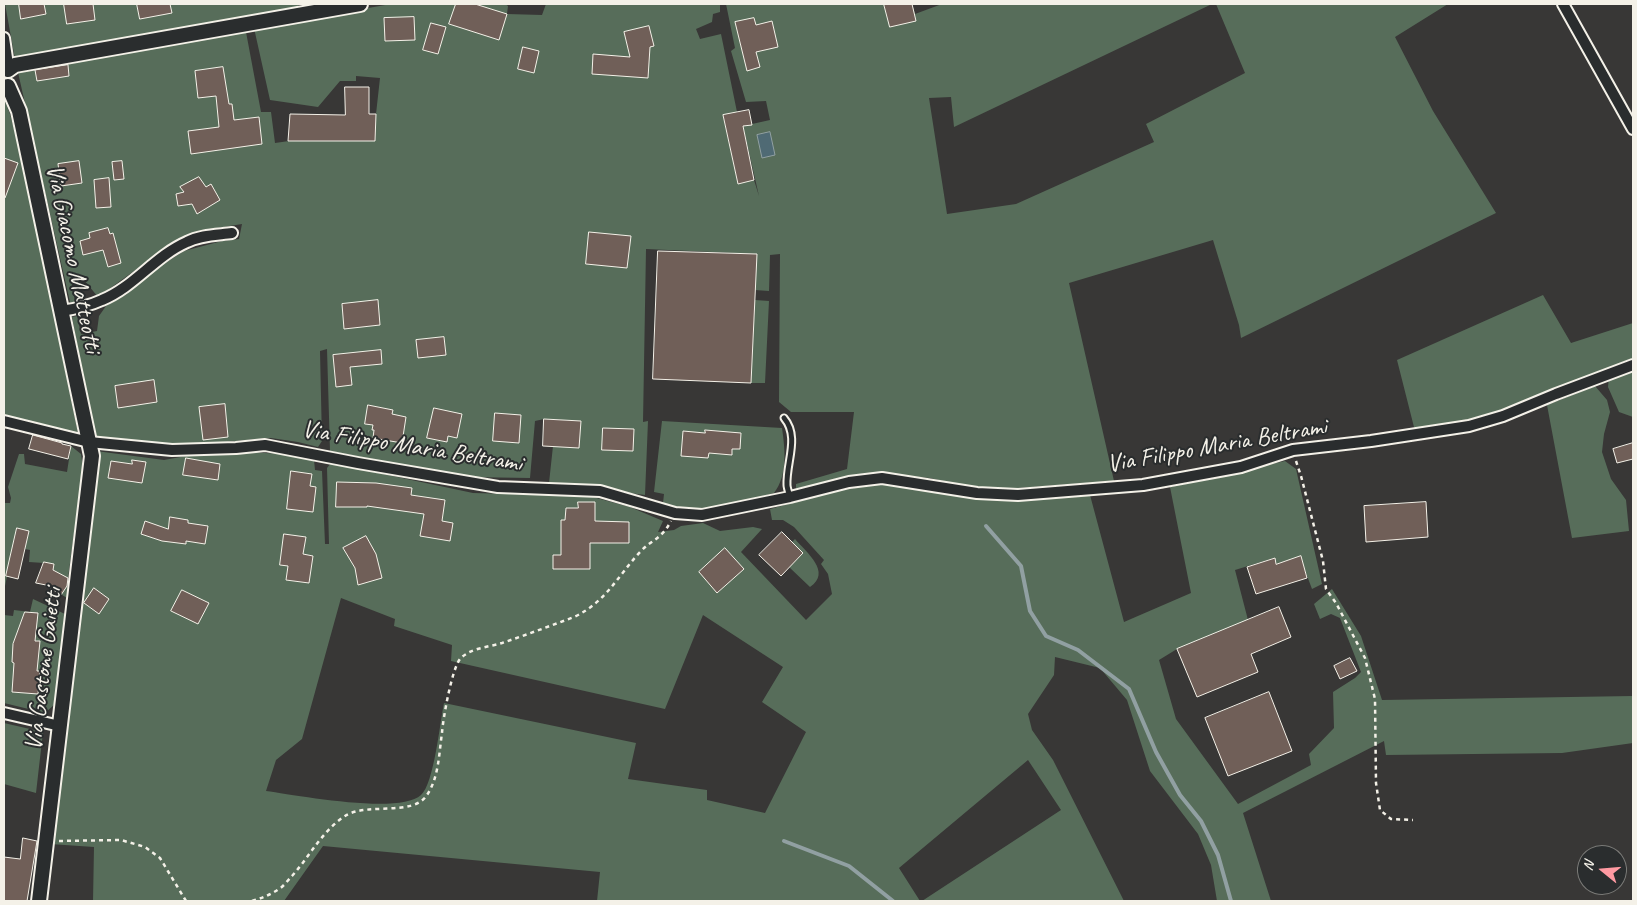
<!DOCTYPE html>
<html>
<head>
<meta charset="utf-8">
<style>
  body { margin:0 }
  #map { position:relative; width:1637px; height:905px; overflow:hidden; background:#383736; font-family:Caveat,sans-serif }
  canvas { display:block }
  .frame { position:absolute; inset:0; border:5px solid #f4f1e8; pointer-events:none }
  .north { position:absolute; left:1577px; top:845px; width:50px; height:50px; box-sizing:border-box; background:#2a2d2e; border:1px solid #7b7b78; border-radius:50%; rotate:287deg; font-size:14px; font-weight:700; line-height:20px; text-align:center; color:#f4f1e8 }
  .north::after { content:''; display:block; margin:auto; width:18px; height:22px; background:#ff9aa2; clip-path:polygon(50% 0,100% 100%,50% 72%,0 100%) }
</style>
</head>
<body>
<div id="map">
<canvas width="1637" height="905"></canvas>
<div class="frame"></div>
<div class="north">N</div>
</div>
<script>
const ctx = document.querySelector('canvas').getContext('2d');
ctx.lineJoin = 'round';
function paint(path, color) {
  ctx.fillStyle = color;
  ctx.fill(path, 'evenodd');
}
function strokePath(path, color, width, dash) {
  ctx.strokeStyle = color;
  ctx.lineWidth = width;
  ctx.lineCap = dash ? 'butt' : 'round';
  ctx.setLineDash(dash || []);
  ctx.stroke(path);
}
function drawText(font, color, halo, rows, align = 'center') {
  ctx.font = font + ' Caveat,sans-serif';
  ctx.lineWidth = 4;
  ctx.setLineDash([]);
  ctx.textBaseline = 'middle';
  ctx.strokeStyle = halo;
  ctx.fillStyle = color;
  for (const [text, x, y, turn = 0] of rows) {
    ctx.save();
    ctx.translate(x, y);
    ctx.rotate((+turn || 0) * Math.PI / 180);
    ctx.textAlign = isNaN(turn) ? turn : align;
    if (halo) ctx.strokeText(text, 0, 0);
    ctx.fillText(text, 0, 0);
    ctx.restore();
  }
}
paint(new Path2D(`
  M5,4H298L299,11L15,59Z
  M391,4H505L508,6L507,14L542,15L546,4H720V12L713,14L712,22L696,29L700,39L721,34L737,112L723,116L738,184L754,180L759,196L743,126L770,120L766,101L746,102L731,51L735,48L726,4H912L915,14L942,4H1212L954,127L951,97L929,98L947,214L1016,204L1154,142L1146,124L1245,73L1216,4H1448L1395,37L1433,111L1496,213L1241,338L1239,325L1213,240L1069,283L1114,481L1004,489L970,487L930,478L884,474L847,476L811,487L796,488V484L847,469L854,412H791L779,402L780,254L770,255L769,291L755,290L756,254L646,249L643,422L648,421L645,495L549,483L553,446L580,421L544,419L535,421L530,478L467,477L330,451L327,349L320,351L322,441L318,447L298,442L271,438L164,447L95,438L72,317L77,316L81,334L97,331L99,316L106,306L127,294L148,274L184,251L222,241L239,239L242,224L205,230L177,240L98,297L84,280L71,279L75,302H70L17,68L246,32L261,112H271L275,143L289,141H375L376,114L380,78L356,76V81H340L318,107L270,100L254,28Z
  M4,99L10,114L22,158L78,433L4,415Z
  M1543,295L1571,343L1633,323V361L1504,412L1472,420L1415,431L1397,360Z
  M755,300L769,301L765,383H751Z
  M1633,368V417L1619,412L1608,387L1609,376Z
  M1595,386L1607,400L1610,412L1604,434L1602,452L1611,479L1626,500L1629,531L1572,538L1547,405Z
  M662,421L782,428C785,449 788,475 774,493C747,500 687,521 663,503L664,494L654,492Z
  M71,446L81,454L83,467L68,578L67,598L46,585L36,583L44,563L29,562L30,550L25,549L29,531L17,528L4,591V503H10L11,498L8,487L19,454H24L25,464L67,472Z
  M96,451L164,460L186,456L245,452L285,454L314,460L315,470L322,471L325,544H329L327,468L331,463L473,493L589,496L630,507L663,521L658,532L674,530L681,526L703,523L720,531L753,527L762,529L741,552L806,620L832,594L828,574L821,564L824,560L794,527L783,520H772L770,509L837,491L882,483L981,499L1090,495L1124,622L1191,593L1170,487L1285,461L1296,469L1322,584L1312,589L1300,557L1276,564L1274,558L1235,570L1248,620L1177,649L1159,660L1176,719L1238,804L1311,765L1309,754L1334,728L1333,692L1355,678L1361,672L1340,618L1331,614L1320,619L1314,604L1332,589L1361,636L1382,700L1633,696V743L1562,753L1386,755L1384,741L1243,813L1271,901H1217L1211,865L1198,834L1150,771L1127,700L1100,668L1055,657L1054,675L1028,714L1032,730L1053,760L1124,901H922L1061,810L1028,760L899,868L920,901H597L600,872L323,846L284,901H93L94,847L50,844ZM341,598L395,619L394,626L452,645L451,661L665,709L703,615L783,667L762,702L806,732L765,813L707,800V790L628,779L636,743L444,703C440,722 434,784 421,795C400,815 296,795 266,791L276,760L302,739Z
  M795,539C807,553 832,572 810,587L789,567L803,553L792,542Z
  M33,599L65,614L55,704L45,713L4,703V615L13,616L14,610L30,612Z
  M4,723L43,732L36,793L4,784Z`), '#576d5a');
const water = new Path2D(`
  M770,132L775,155L762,158L757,135Z`);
paint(water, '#4f6a74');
strokePath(water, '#91a0a2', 1);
strokePath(new Path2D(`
  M986,526L1021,566L1030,611L1046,636L1078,650L1129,689L1156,752L1180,795L1201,821L1218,855L1231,901
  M784,841L849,866L893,901`), '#91a0a2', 4);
const building = new Path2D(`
  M19,4H44L46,14L21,19Z
  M64,4H93L95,20L67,24Z
  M137,4H170L172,13L140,19Z
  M456,4H475L507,14L499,40L449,24Z
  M884,4H912L916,21L890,27Z
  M414,17L415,40L385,41L384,18Z
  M754,18L756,25L772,21L778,47L756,52L760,67L747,71L735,22Z
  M431,23L446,27L438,54L423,50Z
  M649,26L654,46L650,47L648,78L592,74L593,54L630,57L624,32Z
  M523,47L539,51L534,73L518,69Z
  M68,65L69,76L37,81L35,70Z
  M223,67L229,104H232L234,120L259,117L262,144L191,154L188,131L219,127L216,96L198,98L195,71Z
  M345,87H369V114H376L375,141H288L290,114L345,115Z
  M749,110L752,125L743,126L754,180L738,184L723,115Z
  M4,158L18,163L5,198H4Z
  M79,161L82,183L61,186L58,164Z
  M122,161L124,179L114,180L112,162Z
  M199,177L206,187L211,184L220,200L197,214L192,204L178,206L176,194L184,192L180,187Z
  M109,178L111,207L96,208L94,180Z
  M108,228L110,234L113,233L121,263L108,267L103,250L83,255L80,241L90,238L89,233Z
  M589,232L631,236L627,268L586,264Z
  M658,251L757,254L751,383L653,379Z
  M378,300L380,325L344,329L342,304Z
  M444,337L446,355L418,358L416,340Z
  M381,350L382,364L350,367L352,385L336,387L333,355Z
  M154,380L157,402L118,408L115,386Z
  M225,404L228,437L203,440L199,407Z
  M368,405L393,410L392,414L406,417L402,443L373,438L374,430H372L373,425L365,424Z
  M434,408L462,414L457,438L448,436L447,442L427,438Z
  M495,413L521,415L519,443L493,441Z
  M544,419L581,421L579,448L543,446Z
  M603,428L634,429L633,451L602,450Z
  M705,430L741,433L740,449H732V455L709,453L708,458L681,456L683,431L705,433Z
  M33,435L62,443V444L71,446L68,459L29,449Z
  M1633,443V459L1617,463L1613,449Z
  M186,458L220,464L218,480L183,475Z
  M132,460L146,462L142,483L108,478L111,461L132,464Z
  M291,471L312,474L310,486L316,487L313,512L287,509Z
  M337,482L376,483L412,488L411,495L445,500L442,521L453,523L450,541L420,536L424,514L367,506V507H336Z
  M578,502H595V521L629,522V543H590V569H553V555H561V520H565L566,508H578Z
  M1426,502L1428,537L1366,542L1364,506Z
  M170,517L188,520V523L208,526L205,544L186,541V544L162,541L141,534L145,521L168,529Z
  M17,528L29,531L18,579L6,576Z
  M782,532L803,553L781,576L759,555Z
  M284,534L306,537L303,554L313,556L309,583L286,580L288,566L280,565Z
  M366,536L376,554L382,578L358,585L355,568L343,548Z
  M725,548L744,569L717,593L699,572Z
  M1301,556L1307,578L1256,594L1247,567L1275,558L1276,564Z
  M44,562L54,564L53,570L68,578L67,586L61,595L46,585L36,583Z
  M94,588L109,599L99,614L84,603Z
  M182,590L209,603L198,624L171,611Z
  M1279,607L1291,637L1251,654L1258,672L1197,697L1177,649Z
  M25,612L38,613L35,641H40L37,671H40L38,694L12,692L14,663L12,662L13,644Z
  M1350,658L1357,671L1340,679L1334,666Z
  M1269,692L1292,751L1228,776L1205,718Z
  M23,838L37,841L27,901H4V857L20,859Z`);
paint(building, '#705f58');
strokePath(building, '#f4f1e8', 1);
const lane = new Path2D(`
  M784,418C800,437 786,462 787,485C787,488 789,493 790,497`);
const street = new Path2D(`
  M1563,4L1633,129
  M4,38L7,58V69
  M61,311C75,309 89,306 102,300C134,287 155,256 187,242C200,235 217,235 232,233
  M4,421L89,442L172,450L236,448L265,445L358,463L498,487L600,491L675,513L702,515L790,497L849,482L882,478L977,493L1018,495L1143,485L1241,467L1293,450L1371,441L1469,426L1503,416L1556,394L1633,365
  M4,713L60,726`);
const secondary = new Path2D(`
  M8,70L15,65L360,4
  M8,86L19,111L92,456L39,901`);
strokePath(lane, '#f4f1e8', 9);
strokePath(street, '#f4f1e8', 14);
strokePath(secondary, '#f4f1e8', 18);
strokePath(new Path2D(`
  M1296,461L1301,476L1323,561L1326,589L1336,603L1365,658L1375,699L1376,783L1380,810L1391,819L1413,820
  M59,841L121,840L145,847L160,858L186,901
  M252,901C262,898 270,895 279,889C284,886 288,880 292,876C310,856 322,831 345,816C366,802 413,817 427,795C439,777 439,753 442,733C443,718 452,669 460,659C470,648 489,647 502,643C526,635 550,626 574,617C606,602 617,577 640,552C652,539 661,540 671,521`), '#f4f1e8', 2.5, [4, 4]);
strokePath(lane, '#2a2d2e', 5);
strokePath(street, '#2a2d2e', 10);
strokePath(secondary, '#2a2d2e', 14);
drawText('25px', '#f4f1e8', '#2a2d2e', [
  ["Via Giacomo Matteotti",73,259,78],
  ["Via Filippo Maria Beltrami",1217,446,-10],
  ["Via Filippo Maria Beltrami",412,447,9],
  ["Via Gastone Gaietti",44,669,-83]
]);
</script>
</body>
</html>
